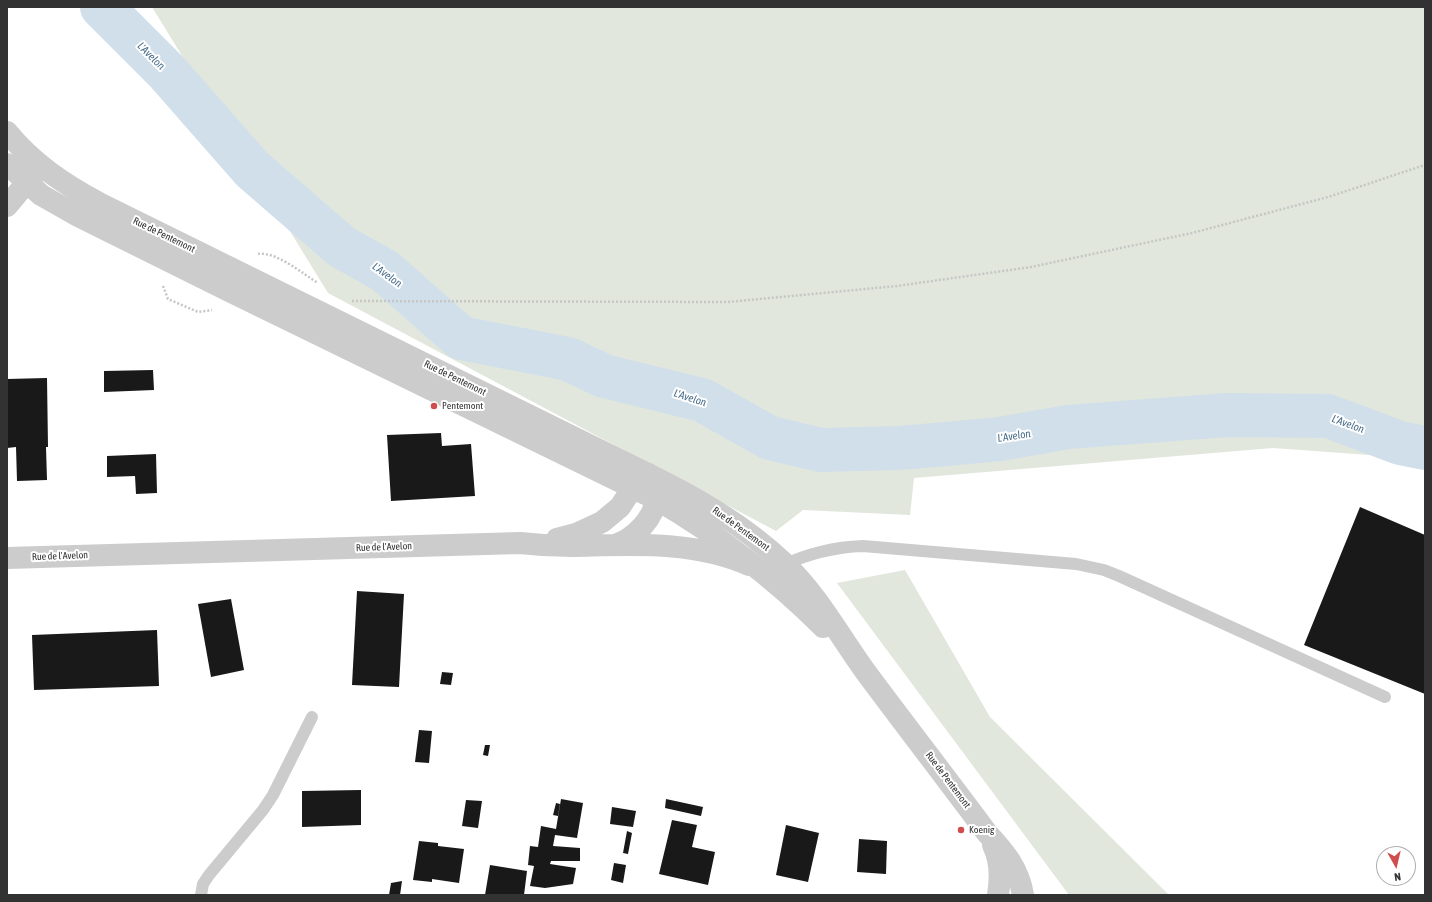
<!DOCTYPE html>
<html>
<head>
<meta charset="utf-8">
<style>
  body { margin:0 }
  #map { position:relative; width:1432px; height:902px; overflow:hidden; background:#fff; font-family:"Asap Condensed",sans-serif }
  canvas { display:block }
  .frame { position:absolute; inset:0; border:8px solid #323232; pointer-events:none }
  .north { position:absolute; left:1376px; top:846px; width:40px; height:40px; box-sizing:border-box; background:#fff; border:1px solid #adadad; border-radius:50%; rotate:172deg; font-size:11px; font-weight:700; line-height:16px; text-align:center; color:#323232 }
  .north::after { content:''; display:block; margin:auto; width:14px; height:18px; background:#d14c4e; clip-path:polygon(50% 0,100% 100%,50% 72%,0 100%) }
</style>
</head>
<body>
<div id="map">
<canvas width="1432" height="902"></canvas>
<div class="frame"></div>
<div class="north">N</div>
</div>
<script>
const ctx = document.querySelector('canvas').getContext('2d');
ctx.lineJoin = 'round';
function paint(path, color) {
  ctx.fillStyle = color;
  ctx.fill(path, 'evenodd');
}
function strokePath(path, color, width, dash) {
  ctx.strokeStyle = color;
  ctx.lineWidth = width;
  ctx.lineCap = dash ? 'butt' : 'round';
  ctx.setLineDash(dash || []);
  ctx.stroke(path);
}
function drawText(font, color, halo, rows, align = 'center') {
  ctx.font = font + ' "Asap Condensed",sans-serif';
  ctx.lineWidth = 4;
  ctx.setLineDash([]);
  ctx.textBaseline = 'middle';
  ctx.strokeStyle = halo;
  ctx.fillStyle = color;
  for (const [text, x, y, turn = 0] of rows) {
    ctx.save();
    ctx.translate(x, y);
    ctx.rotate((+turn || 0) * Math.PI / 180);
    ctx.textAlign = isNaN(turn) ? turn : align;
    if (halo) ctx.strokeText(text, 0, 0);
    ctx.fillText(text, 0, 0);
    ctx.restore();
  }
}
paint(new Path2D(`
  M152,7H1425V459L1273,448L914,478L910,515L803,510L776,531L328,293Z
  M905,570L990,717L1169,895H1069L837,583Z`), '#e1e7dc');
strokePath(new Path2D(`
  M102,7L167,72L252,169L342,247L385,271L461,338L568,359L604,376L702,400L770,438L821,450L900,448L935,445L1000,439L1068,427L1227,415L1328,416L1400,443L1425,448`), '#d1dfea', 44);
paint(new Path2D(`
  M153,370L154,390L104,392V371Z
  M47,378L48,447H46L47,480L17,481L16,447L7,448V379Z
  M441,433L442,446L471,444L475,496L391,501L387,435Z
  M156,454L157,493L136,494L135,476L107,477V456Z
  M1360,507L1425,535V694L1304,645Z
  M357,591L404,594L399,687L352,685Z
  M231,599L244,670L211,677L198,604Z
  M157,630L159,686L34,690L32,635Z
  M442,672L453,673L451,685L440,684Z
  M419,730L432,731L429,763L415,762Z
  M485,745H490L488,756L483,755Z
  M361,790V825L302,827V791Z
  M561,799L583,803L577,838L555,835L553,846L580,848V861H551L550,864L576,868L573,884L545,888L530,886L534,866L528,865L530,846L538,847L541,826L556,829Z
  M666,799L703,807L701,816L665,808Z
  M466,800L482,801L478,828L462,826Z
  M556,803L560,804L558,816L553,815Z
  M612,807L636,811L633,827L610,824Z
  M672,820L697,825L692,847L715,852L708,885L659,874Z
  M786,825L819,833L808,882L776,875Z
  M627,831L632,833L628,854L623,853Z
  M859,839L887,841L886,874L857,872Z
  M419,841L438,843V846L464,849L459,883L432,879V882L413,880Z
  M614,863L626,865L623,883L611,880Z
  M490,865L527,871L524,895H485Z
  M402,881L400,895H389L391,883Z`), '#191919');
strokePath(new Path2D(`
  M258,254C276,251 303,274 318,283
  M163,286L168,299L198,312L212,310
  M352,301L728,302L897,286L1031,267L1192,233L1328,197L1425,165`), '#c6c6c6', 2.5, [2, 2]);
strokePath(new Path2D(`
  M781,566C807,554 835,547 863,546L1076,564L1104,570L1119,576L1385,697
  M201,895L203,884L209,875L263,810L273,795L312,717`), '#ccc', 12);
strokePath(new Path2D(`
  M7,206L39,168
  M557,539L576,534L602,522L620,507L635,484L648,474C652,481 656,489 656,497C655,518 634,539 615,545
  M7,558L520,543C537,545 554,546 572,546C631,545 693,540 749,565`), '#ccc', 22);
strokePath(new Path2D(`
  M7,132C32,163 64,184 99,203L648,474C697,498 744,525 784,563C817,594 839,635 865,671C905,725 947,779 987,833C1004,851 1019,869 1023,895
  M7,164L41,195L78,216L231,292L656,499C716,534 773,577 823,627
  M993,845C1001,861 1001,877 998,895`), '#ccc', 22);
for (const [x, y, r, color] of [
  [434,406,4,"#d14c4e"],
  [961,830,4,"#d14c4e"]
]) {
  const dot = new Path2D();
  dot.arc(x, y, r, 0, 2 * Math.PI);
  ctx.fillStyle = color;
  ctx.fill(dot);
  strokePath(dot, '#fff', 1.5);
}
drawText('10px', '#323232', '#fff', [
  ["Rue de Pentemont",164,235,26],
  ["Rue de Pentemont",455,378,26],
  ["Rue de Pentemont",741,529,36],
  ["Rue de l'Avelon",384,547,-2],
  ["Rue de l'Avelon",60,556,-2],
  ["Rue de Pentemont",948,780,53]
]);
drawText('10px', '#323232', '#fff', [
  ["Pentemont",442,406],
  ["Koenig",969,830]
], 'left');
drawText('italic 11px', '#496d8b', '#fff', [
  ["L'Avelon",151,56,45],
  ["L'Avelon",387,275,36],
  ["L'Avelon",690,398,18],
  ["L'Avelon",1348,424,20],
  ["L'Avelon",1014,436,-9]
]);
</script>
</body>
</html>
